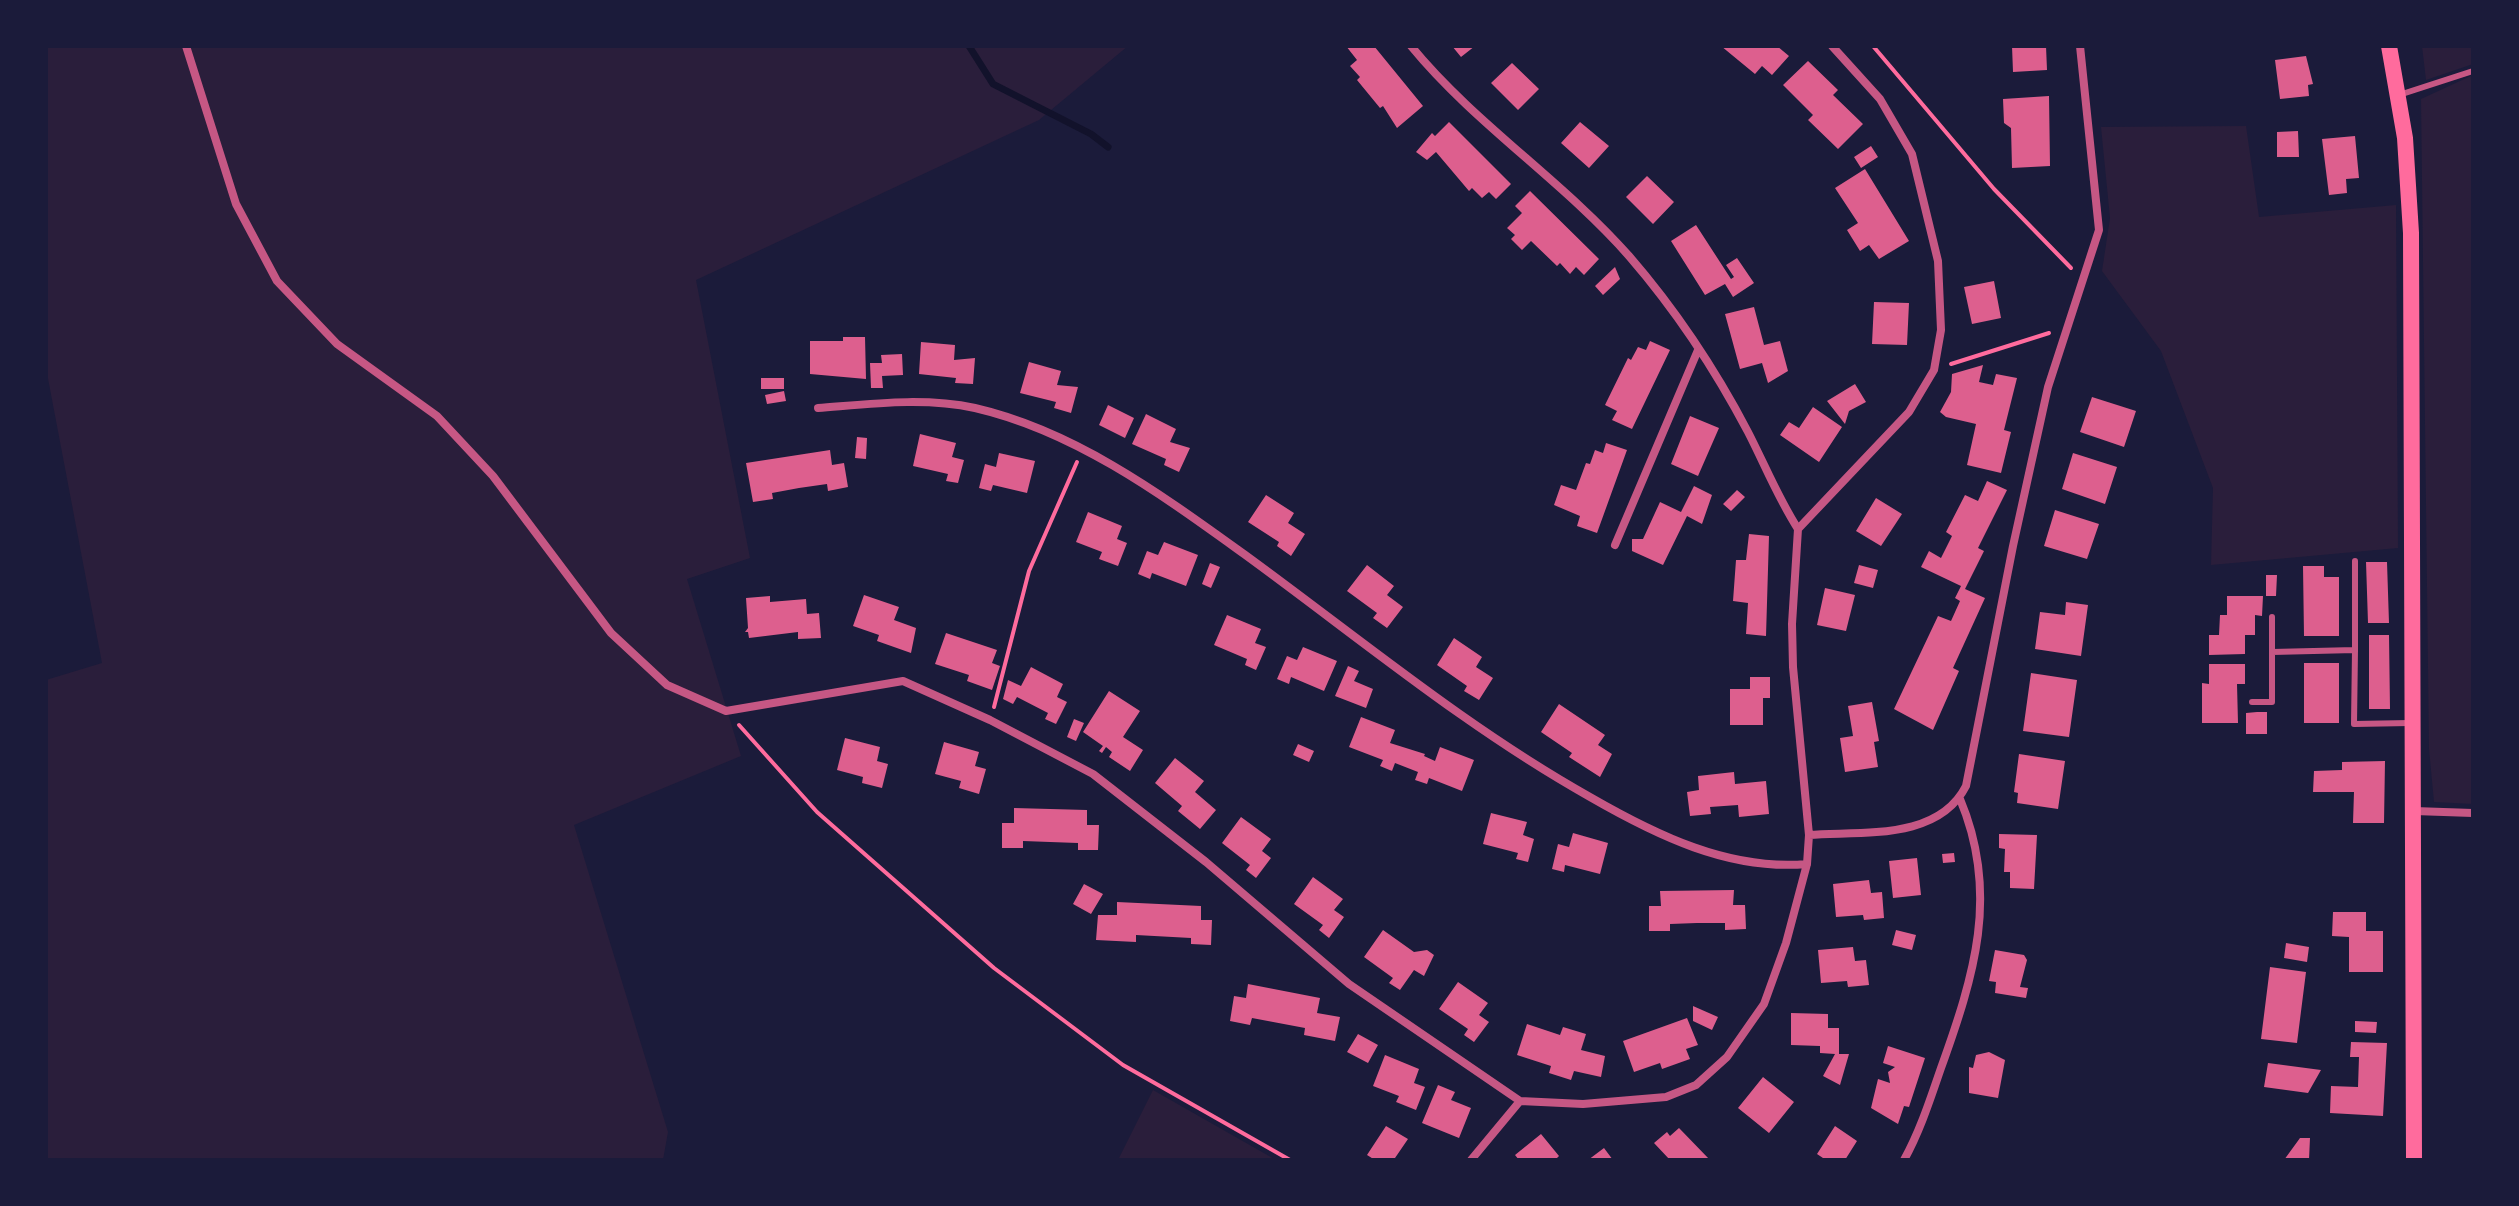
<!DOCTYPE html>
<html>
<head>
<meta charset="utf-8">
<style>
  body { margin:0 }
  #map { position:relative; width:2519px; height:1206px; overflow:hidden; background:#1b1b3a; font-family:Lato,sans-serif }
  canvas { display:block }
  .frame { position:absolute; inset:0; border:48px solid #1b1b3a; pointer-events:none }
</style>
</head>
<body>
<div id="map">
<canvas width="2519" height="1206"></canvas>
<div class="frame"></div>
</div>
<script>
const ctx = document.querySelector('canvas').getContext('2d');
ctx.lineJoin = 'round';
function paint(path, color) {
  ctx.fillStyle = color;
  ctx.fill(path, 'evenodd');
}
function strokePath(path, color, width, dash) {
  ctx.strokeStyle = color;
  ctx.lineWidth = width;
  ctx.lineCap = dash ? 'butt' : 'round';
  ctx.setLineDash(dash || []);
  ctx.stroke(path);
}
paint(new Path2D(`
  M46,46H1128L1039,120L696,280L750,558L687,579L741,756L574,825L668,1132L663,1160H46V680L102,663L46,368Z
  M2422,46H2473V64L2426,80Z
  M2473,75V804L2434,802L2429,749L2421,99Z
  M2246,126L2259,217L2396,205L2398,548L2211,565L2213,488L2161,351L2102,271L2110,218L2101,127Z
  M1153,1090L1276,1160H1118Z`), '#2a1e3b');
strokePath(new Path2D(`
  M969,46L993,84L1091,134L1108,147`), '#12122b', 7);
paint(new Path2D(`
  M1346,46H1374L1423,106L1397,128L1383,106L1380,108L1357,80L1360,77L1350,66L1357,60Z
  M1452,46H1475L1461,57Z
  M1721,46H1777L1789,56L1772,75L1762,66L1755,74Z
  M2012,46H2046L2047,70L2013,72Z
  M2306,56L2313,84L2308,85L2309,96L2280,99L2275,60Z
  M1808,61L1838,90L1833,95L1863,124L1838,149L1808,120L1813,115L1783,85Z
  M1512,63L1539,89L1518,110L1491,83Z
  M2049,96L2050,166L2012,168L2011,128L2004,123L2003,99Z
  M1449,122L1511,184L1496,199L1489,192L1482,198L1472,188L1469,191L1436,152L1427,160L1416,152L1432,133L1435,136Z
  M1580,122L1609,146L1589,168L1561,143Z
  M2298,131L2299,157H2277V132Z
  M2355,136L2359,178L2346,179L2347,193L2329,195L2322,139Z
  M1871,146L1878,157L1861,168L1854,157Z
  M1865,169L1909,241L1879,259L1869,245L1860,251L1847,230L1858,223L1835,188Z
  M1647,176L1674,202L1653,224L1626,197Z
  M1530,191L1599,259L1584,275L1576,267L1570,274L1560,263L1557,266L1531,241L1522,250L1511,239L1515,235L1507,228L1522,213L1515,206Z
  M1696,225L1731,279L1734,277L1726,265L1737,258L1754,283L1733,297L1725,284L1705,295L1671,241Z
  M1615,267L1620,279L1603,295L1595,286Z
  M1994,281L2001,318L1972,324L1964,287Z
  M1874,302L1909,303L1907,345L1872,344Z
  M1754,307L1764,345L1780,341L1788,371L1768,383L1762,363L1740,369L1725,314Z
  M843,337H865L866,379L810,374V341H843Z
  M1650,341L1670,350L1632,429L1612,420L1617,411L1605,405L1628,358L1631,360L1638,347L1646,350Z
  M921,342L955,345L954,360L975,358L973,384L955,383L956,378L919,374Z
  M902,354L903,375L882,376L883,388H871L870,363H882L881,355Z
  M1029,362L1061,371L1057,385L1078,387L1071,413L1054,408L1056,402L1020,393Z
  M1983,365L1979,382L1993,385L1996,374L2017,378L2004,430L2011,432L2001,473L1967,465L1976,424L1946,417L1940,412L1951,392L1952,374Z
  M761,378H784V389H761Z
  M1855,384L1866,402L1849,411L1845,424L1827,401Z
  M784,391L786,401L767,404L765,395Z
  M2092,397L2136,411L2124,447L2080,432Z
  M1108,405L1134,418L1125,438L1099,425Z
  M1813,407L1842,427L1819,462L1780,435L1789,422L1799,428Z
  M1146,414L1176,429L1170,442L1190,448L1179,472L1164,465L1166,459L1132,444Z
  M1690,416L1719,428L1698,476L1671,464Z
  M920,434L956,443L952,457L964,460L958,483L946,481L948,474L913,466Z
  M857,437L867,438L866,459L855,458Z
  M1606,443L1627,450L1597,533L1577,526L1580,516L1554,505L1561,485L1576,490L1586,463L1590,464L1595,450L1603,453Z
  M830,450L832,465L844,463L848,487L828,491L827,484L799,488L772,493L773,499L753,502L746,463Z
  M999,453L1035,461L1027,493L993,485L991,491L979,488L985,464L996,467Z
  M2073,453L2117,467L2105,504L2062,489Z
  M1987,481L2007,490L1978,548L1984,551L1965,589L1985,598L1953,668L1959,671L1933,730L1894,709L1938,616L1951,621L1960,601L1955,598L1961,586L1921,567L1929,551L1941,558L1952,536L1946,532L1965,495L1978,501Z
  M1694,486L1712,495L1702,524L1687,516L1663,565L1632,551V539H1643L1660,502L1681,512Z
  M1737,490L1745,497L1731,511L1723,504Z
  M1266,495L1294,513L1288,523L1305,534L1291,556L1277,546L1279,542L1248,522Z
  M1876,498L1902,514L1881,546L1856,531Z
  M2055,510L2099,524L2087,559L2044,546Z
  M1088,512L1122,526L1117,539L1127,543L1118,566L1099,559L1102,552L1076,542Z
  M1749,534L1769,536L1766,636L1746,634L1748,603L1733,601L1736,560H1746Z
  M1164,542L1198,555L1186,586L1152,573L1150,579L1138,574L1147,551L1158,555Z
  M2366,562H2387L2389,623H2368Z
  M1210,563L1220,567L1211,588L1202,584Z
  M1367,565L1394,586L1387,595L1403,607L1387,628L1373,618L1377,613L1347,591Z
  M1859,565L1878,570L1873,588L1854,583Z
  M2303,566H2324V577H2339V636H2304Z
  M2266,575H2277L2276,596H2266Z
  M1825,588L1855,595L1846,631L1817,625Z
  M864,595L899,607L894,620L916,628L911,653L877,641L879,635L853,626Z
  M770,596V602L806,599L807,614L819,613L821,638L798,639V632L749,638L748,632H745L748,628L746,598Z
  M2227,596H2263L2262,616L2255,615V635H2245V654L2209,655V635H2219L2220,615H2227Z
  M2066,602L2088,605L2081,656L2035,649L2040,612L2065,615Z
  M1227,615L1261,629L1255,643L1266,647L1256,670L1245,665L1247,659L1214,645Z
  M946,633L997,650L992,663L1000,666L992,690L967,681L969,675L935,664Z
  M2369,635H2389L2390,709H2369Z
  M1454,638L1482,657L1476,667L1493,678L1479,700L1464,691L1467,686L1437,665Z
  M1303,647L1337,661L1324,691L1291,677L1289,684L1277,679L1287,656L1297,660Z
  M2304,663H2339V723H2304Z
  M2209,664H2245V684H2237L2238,723H2202V683L2209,684Z
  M1348,666L1359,671L1354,681L1373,689L1366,708L1335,696Z
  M1031,667L1063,684L1057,697L1067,702L1056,724L1045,719L1048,713L1017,697L1013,704L1003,699L1008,680L1021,686Z
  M2031,673L2077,680L2069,737L2023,731Z
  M1750,677H1770V698H1763V725H1730V689H1750Z
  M1109,691L1140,711L1123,737L1143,750L1130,771L1109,757L1112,752L1106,747L1102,753L1099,751L1103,746L1083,732Z
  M1872,702L1879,741L1874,742L1878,767L1845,772L1840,738L1853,736L1848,706Z
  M1559,704L1605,735L1598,745L1612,754L1600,777L1569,757L1572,753L1541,732Z
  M2257,712H2267V734H2246V713Z
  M1361,717L1395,730L1390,743L1425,754L1424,756L1435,761L1440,747L1474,760L1462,791L1429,778L1427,784L1415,780L1418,772L1395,763L1392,771L1380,766L1383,760L1349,747Z
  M1074,719L1084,723L1076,741L1067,737Z
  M845,738L880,747L877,761L888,764L882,788L862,783L863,777L837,770Z
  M944,742L979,752L975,766L986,769L979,794L959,788L961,781L935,774Z
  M1298,744L1314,751L1309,762L1293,755Z
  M2019,754L2065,761L2058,809L2017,803L2018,793L2014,792Z
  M1175,758L1204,781L1195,792L1216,810L1200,829L1178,811L1182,806L1155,783Z
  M2385,761L2384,823H2353L2354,792H2313L2314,771L2342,770V762Z
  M1734,772L1735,784L1766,781L1769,814L1739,817L1738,805L1710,807L1711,814L1690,816L1687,792L1699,790L1698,776Z
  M1014,808L1087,810V825H1099L1098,850H1078V843L1050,842L1023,841V848H1002V823H1014Z
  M1491,813L1527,822L1523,835L1534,839L1528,862L1516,859L1518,853L1483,844Z
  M1241,817L1271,839L1262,851L1271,858L1256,878L1246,870L1250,865L1222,843Z
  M1573,833L1608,843L1600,874L1565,865L1564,872L1552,869L1558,844L1569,847Z
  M1999,834L2037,835L2034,889L2010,888V872H2004L2005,849L1999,848Z
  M1954,853L1955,862L1943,863L1942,854Z
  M1917,858L1921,895L1893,898L1889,861Z
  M1313,877L1343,899L1334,910L1344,917L1329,938L1319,930L1323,925L1294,904Z
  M1869,880L1871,893L1882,892L1884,918L1864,920L1863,915L1836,917L1833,884Z
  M1084,884L1103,894L1091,914L1073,904Z
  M1734,890L1733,905H1745L1746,929L1725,930V923H1697L1670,924V931H1649V906H1661L1660,891Z
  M1117,902L1201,906V920H1212L1211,945L1191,944V938L1136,935V942L1096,940L1098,915H1117Z
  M2333,912H2366V931H2383V972H2349V937L2332,936Z
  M1383,930L1414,952L1427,950L1434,955L1424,976L1414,970L1400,990L1389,983L1393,978L1364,957Z
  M1896,930L1916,935L1912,950L1892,945Z
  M2286,943L2309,947L2307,962L2284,958Z
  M1853,947L1855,961L1866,960L1869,985L1848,987L1847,981L1821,983L1818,950Z
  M1995,950L2024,955L2027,960L2020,987L2028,988L2026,998L1995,993L1996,982L1989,981Z
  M2270,967L2306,972L2297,1043L2261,1039Z
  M1458,982L1488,1003L1479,1015L1489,1022L1474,1042L1464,1035L1468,1029L1439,1009Z
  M1248,984L1320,998L1317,1013L1340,1017L1335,1041L1304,1035L1305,1028L1252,1018L1250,1025L1230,1021L1234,996L1246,998Z
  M1693,1006L1718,1017L1712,1030L1693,1021Z
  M1791,1013L1828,1014V1028H1839V1054H1849L1840,1085L1823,1076L1835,1054L1820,1053V1046L1791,1045Z
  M1687,1018L1698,1045L1686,1049L1690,1059L1662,1069L1660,1063L1634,1072L1623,1041Z
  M2355,1021L2377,1022L2376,1033L2355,1032Z
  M1527,1024L1560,1035L1563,1027L1586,1034L1581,1050L1605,1056L1601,1077L1574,1071L1571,1080L1549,1073L1551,1066L1517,1055Z
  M1358,1034L1378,1045L1368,1063L1347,1052Z
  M2351,1042L2387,1043L2383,1116L2330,1113L2331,1086L2358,1087L2359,1057H2350Z
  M1888,1046L1925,1058L1909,1107L1904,1106L1898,1124L1871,1108L1878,1079L1890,1083L1888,1072L1895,1067L1883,1063Z
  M1989,1052L2005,1060L1998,1098L1969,1093V1067L1973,1068L1976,1055Z
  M1385,1055L1419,1069L1414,1083L1425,1087L1416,1110L1396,1102L1399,1096L1373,1086Z
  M2268,1063L2321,1070L2308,1093L2264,1087Z
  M1763,1077L1794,1102L1769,1133L1738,1108Z
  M1438,1085L1455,1092L1451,1100L1471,1108L1459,1138L1422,1123Z
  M1386,1126L1408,1139L1395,1158L1398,1160H1375L1367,1155Z
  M1835,1126L1857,1141L1845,1160H1826L1817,1154Z
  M1679,1128L1710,1160H1670L1654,1143L1667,1132L1670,1136Z
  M1541,1134L1559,1156L1555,1160H1519L1515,1155Z
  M2300,1138H2310L2309,1160H2284Z
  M1604,1148L1613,1160H1588Z`), '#dd5f8e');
strokePath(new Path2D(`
  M1873,46L1994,189L2071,268
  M1951,364L2049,333
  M994,707L1029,571L1077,462
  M739,725L817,812L994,968L1123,1065L1290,1160`), '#ff6b9d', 4);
strokePath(new Path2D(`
  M2399,95L2473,71
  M2355,650V561
  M2272,652L2355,650L2354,724L2410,723
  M2252,702H2272V617`), '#c65784', 6);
strokePath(new Path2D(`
  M186,46L236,204L277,281L337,344L437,416L493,476L611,633L667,685L726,711L903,681L990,720L1093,774L1206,862L1349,984L1520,1101L1583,1104L1666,1097L1696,1085L1727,1057L1764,1004L1786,943L1807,864L1809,835L1793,667L1792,624L1798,529L1909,412L1934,370L1941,330L1938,261L1912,154L1880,99L1832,46
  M1411,46C1475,124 1562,180 1629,256C1674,308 1716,371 1748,432C1765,465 1778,498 1798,529
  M818,408C870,404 923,397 975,408C1075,431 1162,495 1244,554C1358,637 1467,728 1590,797C1656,835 1729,871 1807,864
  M1615,545L1698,350
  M2414,811L2473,813
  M1809,835C1862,831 1938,841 1966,786L2013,546L2048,387L2099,230L2080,46
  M1471,1160L1520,1101
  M1904,1160C1920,1131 1930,1100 1941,1068C1974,976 2000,894 1960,799`), '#c65784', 8);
strokePath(new Path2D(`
  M2389,46L2405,138L2411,233L2414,1160`), '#ff6b9d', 16);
</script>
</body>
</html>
